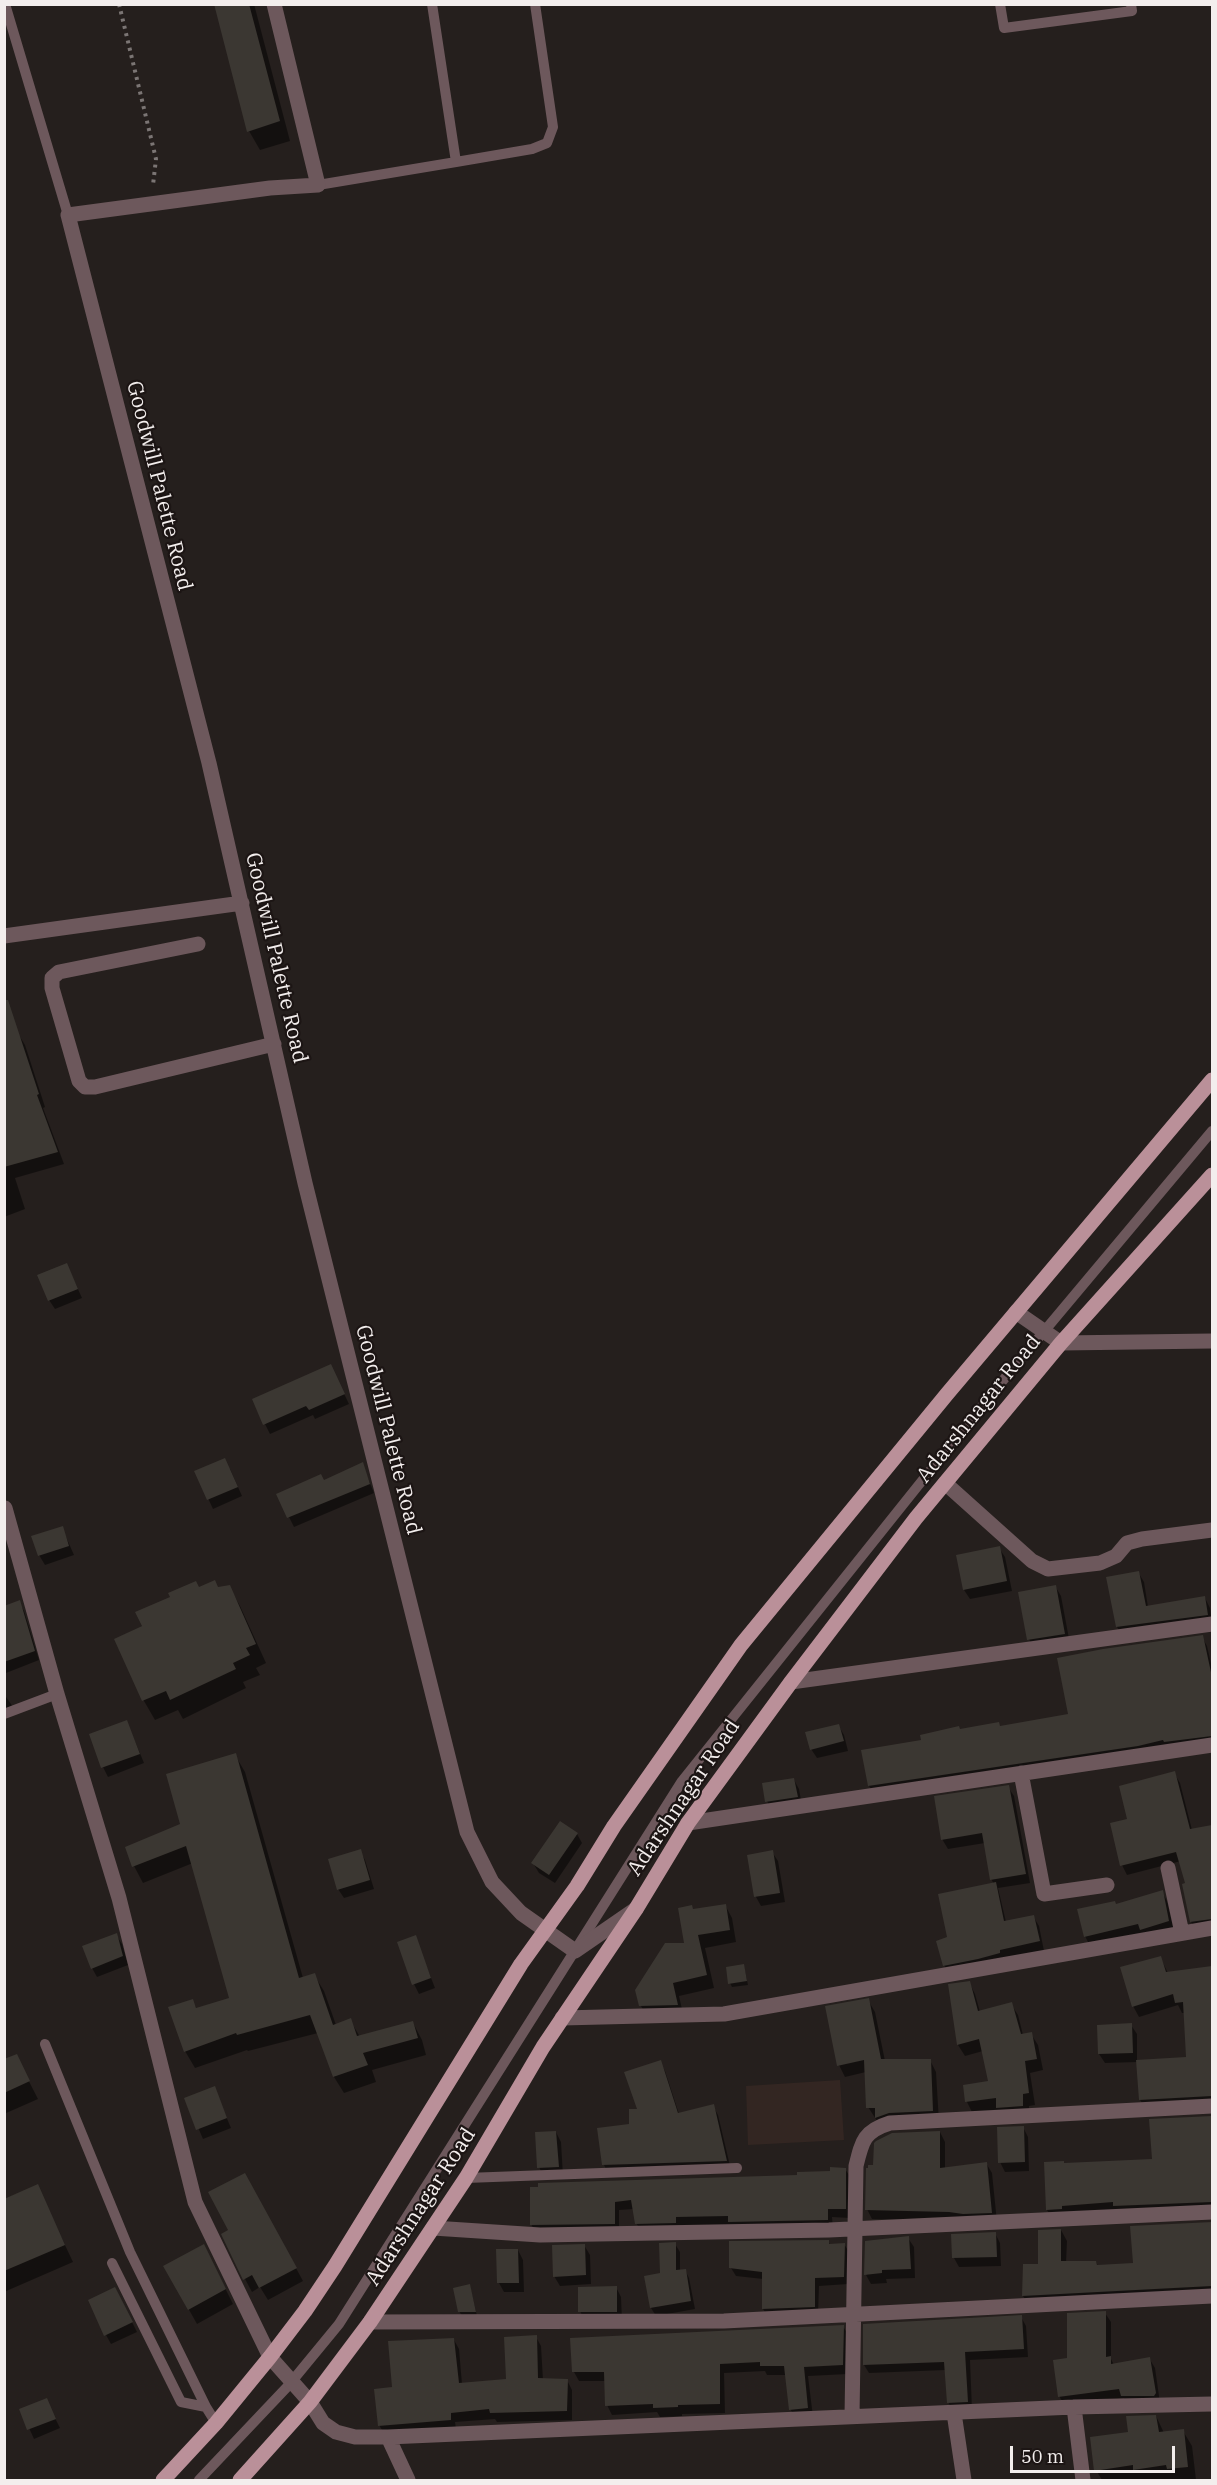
<!DOCTYPE html>
<html>
<head>
<meta charset="utf-8">
<style>
  body { margin:0 }
  #map { position:relative; width:1217px; height:2485px; overflow:hidden; background:#251f1d; font-family:"IBM Plex Serif",serif }
  canvas { display:block }
  .frame { position:absolute; inset:0; border:6px solid #f3eeed; pointer-events:none }
  .scale { position:absolute; left:1010px; top:2446px; width:165px; height:27px; box-sizing:border-box; border:3px solid #f3eeed; border-top:0; padding-left:8px; font-size:18px; line-height:21px; white-space:nowrap; color:#f3eeed; -webkit-text-stroke:4px #1c1514; paint-order:stroke }
</style>
</head>
<body>
<div id="map">
<canvas width="1217" height="2485"></canvas>
<div class="frame"></div>
<div class="scale">50 m</div>
</div>
<script>
const ctx = document.querySelector('canvas').getContext('2d');
ctx.lineJoin = 'round';
function paint(path, color) {
  ctx.fillStyle = color;
  ctx.fill(path, 'evenodd');
}
function strokePath(path, color, width, dash) {
  ctx.strokeStyle = color;
  ctx.lineWidth = width;
  ctx.lineCap = dash ? 'butt' : 'round';
  ctx.setLineDash(dash || []);
  ctx.stroke(path);
}
function drawText(font, color, halo, rows, align = 'center') {
  ctx.font = font + ' "IBM Plex Serif",serif';
  ctx.lineWidth = 4.5;
  ctx.setLineDash([]);
  ctx.textBaseline = 'middle';
  ctx.strokeStyle = halo;
  ctx.fillStyle = color;
  for (const [text, x, y, turn = 0] of rows) {
    ctx.save();
    ctx.translate(x, y);
    ctx.rotate((+turn || 0) * Math.PI / 180);
    ctx.textAlign = isNaN(turn) ? turn : align;
    if (halo) ctx.strokeText(text, 0, 0);
    ctx.fillText(text, 0, 0);
    ctx.restore();
  }
}
paint(new Path2D(`
  M840,2080L844,2140L748,2145L746,2086Z`), '#332622');
paint(new Path2D(`
  M216,4H254L290,141L260,150L249,131Z
  M17,1032L25,1045L45,1107L43,1108L64,1164L15,1178L25,1209L4,1217V1036Z
  M67,1265L82,1298L55,1309L49,1300Z
  M335,1375L349,1404L315,1419L313,1415L270,1434L265,1424Z
  M362,1464L374,1493L294,1527L278,1495L324,1481Z
  M230,1469L242,1496L213,1509L196,1472Z
  M62,1528L74,1555L45,1565L39,1555Z
  M999,1548L1005,1557L1012,1591L970,1599L964,1590Z
  M1138,1572L1144,1582L1148,1607L1205,1598L1210,1608L1212,1624L1123,1636L1117,1627L1108,1578Z
  M229,1586L240,1606L266,1663L256,1668L260,1675L243,1682L246,1688L183,1719L178,1710L155,1720L144,1701L116,1639L218,1588Z
  M1055,1586L1061,1596L1070,1644L1034,1649L1029,1639Z
  M19,1602L24,1611L39,1660L6,1673L4,1607Z
  M1202,1637L1207,1646L1212,1668V1745L875,1795L869,1786L863,1752L923,1741L960,1730L1000,1727L1069,1715Z
  M4,1694L13,1707L4,1712Z
  M127,1722L144,1763L108,1777L103,1767Z
  M838,1725L844,1735L848,1751L817,1758L811,1749Z
  M235,1755L245,1772L303,1978L314,1975L324,1991L336,2025L350,2020L360,2037L413,2023L422,2040L426,2055L372,2070L376,2082L344,2093L334,2077L318,2033L248,2051L247,2050L195,2068L185,2051L192,2001L197,2009L231,1999L193,1863L143,1883L134,1866L182,1825Z
  M1174,1773L1180,1783L1192,1830L1212,1826V1928L1197,1931L1191,1922L1187,1884L1181,1861L1127,1875L1122,1865L1129,1820Z
  M794,1780L799,1789L802,1806L772,1811L767,1801Z
  M1008,1787L1014,1796L1030,1883L998,1888L1006,1922L1033,1916L1039,1926L1044,1951L949,1974L944,1965L948,1939L994,1884L991,1879L985,1843L948,1849L942,1839Z
  M577,1834L582,1843L555,1883L539,1873L533,1863Z
  M360,1851L365,1860L374,1889L344,1898L338,1889Z
  M772,1852L778,1861L785,1902L761,1906L756,1897L749,1856Z
  M1162,1892L1167,1901L1174,1931L1090,1946L1085,1936L1116,1906Z
  M725,1905L732,1918L736,1942L705,1948L714,1988L679,1996L684,2018L648,2019L641,2006L685,1945L693,1911Z
  M116,1935L122,1944L128,1965L97,1977L92,1968Z
  M415,1937L435,1988L419,1994L414,1984Z
  M1160,1957L1168,1973L1212,1968V2107L1147,2110L1140,2100L1138,2062L1105,2063L1099,2054L1131,2025L1137,2034V2061L1188,2058L1185,2013H1182L1178,2005L1139,2017L1133,2006Z
  M744,1966L748,1985L732,1987L730,1983Z
  M969,1982L975,1994L980,2012L1011,2004L1018,2015L1023,2035L1031,2034L1038,2045L1043,2070L1030,2073L1035,2105L1029,2106V2118L973,2114L967,2102L964,2086L990,2083L983,2051L965,2056L958,2045Z
  M868,2000L875,2012L885,2061L930,2060L936,2072L939,2122L883,2130L868,2107L866,2072L845,2077L839,2065Z
  M16,2056L38,2099L4,2114V2061Z
  M660,2062L665,2071L679,2114L713,2106L718,2115L731,2170L609,2175L604,2165L599,2129L631,2125Z
  M214,2088L231,2128L203,2139L186,2099Z
  M1212,2117V2213L1053,2220L1047,2210L1064,2165L1153,2160L1151,2120Z
  M1023,2127L1028,2137L1029,2171L1005,2172L1000,2162Z
  M556,2132L561,2142L563,2176L544,2177L539,2167Z
  M940,2132L945,2142V2169L986,2163L992,2173L997,2222L872,2219L867,2209L875,2166Z
  M845,2169L851,2178L850,2218L832,2217L833,2229L642,2232L636,2223L634,2209L619,2210V2233H536L531,2224V2188L799,2177Z
  M37,2186L73,2262L4,2292V2199Z
  M252,2187L303,2281L268,2300L260,2287L252,2292L245,2279L230,2231Z
  M1212,2223V2298L1029,2306L1023,2296L1061,2230L1067,2241L1066,2263L1096,2262L1098,2266L1134,2265L1131,2227Z
  M995,2233L1000,2243L1001,2266L959,2267L954,2258L952,2235Z
  M908,2238L914,2247L915,2278L886,2279L887,2283L871,2284L866,2275Z
  M828,2241L830,2245L844,2244L849,2252L848,2284L819,2286L818,2314L768,2317L763,2309V2279L736,2276L731,2268Z
  M675,2244L680,2252V2271L685,2270L689,2278L695,2309L656,2316L651,2308Z
  M584,2245L590,2255L591,2284L560,2286L554,2276Z
  M204,2246L233,2304L197,2324L165,2267Z
  M518,2250L523,2260L524,2292H504L499,2283Z
  M470,2286L477,2316H462L459,2311Z
  M616,2287L621,2297L622,2321H585L580,2311Z
  M120,2298L137,2332L111,2344L106,2335Z
  M1105,2313L1111,2322V2359L1114,2365L1149,2358L1155,2368L1160,2403L1128,2405L1124,2398L1065,2406L1059,2396L1068,2359Z
  M1021,2317L1026,2326L1028,2357L970,2360L972,2410L953,2411L948,2402L946,2370L869,2373L864,2365Z
  M843,2326L848,2335V2374L808,2376L813,2417L796,2418L790,2409L787,2375H767L765,2371L724,2373L725,2413L682,2414V2416L660,2417L657,2412L612,2415L607,2405L606,2381H579L574,2372Z
  M536,2337L541,2346L543,2380H567L572,2390V2420L497,2422L495,2419L455,2422L456,2429L385,2435L379,2425L394,2388L454,2340L459,2349L462,2384L508,2381Z
  M46,2400L60,2428L34,2439L21,2410Z
  M1156,2416L1164,2433L1183,2431L1192,2446L1196,2480H1102L1096,2470L1130,2433Z`), '#0007');
paint(new Path2D(`
  M214,4H249L280,121L247,132Z
  M4,1000H8L39,1094L37,1095L58,1152L4,1167Z
  M67,1263L78,1289L48,1301L37,1275Z
  M331,1364L345,1394L309,1410L306,1406L263,1425L252,1399Z
  M225,1458L238,1487L207,1500L194,1471Z
  M363,1462L370,1484L287,1518L276,1494L321,1474L324,1480Z
  M63,1526L69,1546L38,1556L31,1536Z
  M1000,1546L1007,1581L963,1590L956,1555Z
  M1139,1571L1146,1606L1205,1596L1208,1615L1116,1627L1106,1577Z
  M215,1580L218,1587L230,1585L256,1644L246,1648L250,1655L233,1663L236,1669L170,1700L166,1691L142,1701L114,1639L142,1626L135,1612L170,1597L168,1593L196,1581L199,1587Z
  M1056,1585L1065,1634L1027,1640L1018,1592Z
  M20,1600L35,1651L4,1662V1606Z
  M1203,1635L1212,1677V1736L1164,1742L1163,1740L1138,1746L868,1786L861,1750L921,1740L920,1735L959,1726L960,1729L999,1722L1000,1726L1068,1714L1057,1658L1103,1649Z
  M127,1720L140,1754L101,1768L89,1734Z
  M839,1724L844,1741L810,1750L805,1732Z
  M236,1753L299,1978L315,1973L333,2025L351,2018L357,2036L413,2021L418,2038L363,2053L368,2065L333,2077L310,2015L237,2035L236,2033L184,2052L168,2007L193,1999L196,2008L229,1998L186,1846L132,1867L125,1847L180,1824L166,1774Z
  M1175,1771L1190,1829L1212,1825V1919L1190,1922L1182,1884L1185,1883L1176,1852L1120,1866L1110,1823L1127,1819L1119,1786Z
  M794,1778L798,1797L765,1802L762,1783Z
  M1009,1785L1026,1874L990,1880L982,1833L941,1840L934,1796Z
  M560,1821L578,1833L549,1875L531,1863Z
  M361,1849L370,1880L337,1890L328,1859Z
  M773,1850L780,1893L754,1897L747,1855Z
  M996,1882L1004,1921L1034,1915L1040,1941L1000,1950V1953L978,1959L943,1966L936,1941L947,1937L938,1894Z
  M1163,1890L1169,1921L1140,1930L1138,1924L1084,1937L1077,1909L1115,1901L1116,1904Z
  M726,1904L730,1930L698,1935L707,1975L673,1983L678,2005L639,2006L635,1990L665,1943H684L678,1908L692,1905L693,1909Z
  M117,1933L123,1956L91,1969L82,1946Z
  M416,1935L431,1978L412,1985L397,1942Z
  M1161,1956L1166,1972L1212,1966V2096L1139,2100L1136,2060L1186,2057L1183,2002L1175,2003L1173,1994L1132,2007L1120,1967Z
  M744,1964L747,1981L728,1984L726,1967Z
  M970,1981L978,2011L1012,2002L1021,2034L1032,2032L1037,2059L1025,2061L1029,2093L1023,2094V2106L996,2108V2098L965,2102L963,2085L988,2081L979,2039L957,2045L948,1984Z
  M869,1998L881,2059H931L933,2111L889,2113L875,2118V2108H866L864,2060L837,2066L825,2006Z
  M1132,2023L1133,2053L1098,2054L1097,2025Z
  M17,2054L30,2081L4,2093V2059Z
  M661,2060L678,2113L714,2104L727,2161L602,2165L597,2128L629,2124V2109H637L624,2072Z
  M215,2086L227,2118L196,2130L184,2098Z
  M1212,2116V2202L1113,2206V2202L1062,2206V2209L1046,2210L1044,2162L1064,2161V2163L1152,2159L1149,2119Z
  M1024,2126L1025,2162L998,2163L997,2127Z
  M556,2131L559,2167L537,2168L535,2132Z
  M940,2131V2168L987,2162L992,2213L963,2214L949,2212L865,2210L866,2168H868V2165H873L874,2143L876,2141L892,2133Z
  M830,2167L846,2168V2209H828V2220L728,2222V2216L676,2217V2223L635,2224L631,2200L615,2202V2224L530,2225V2187H538V2183L797,2175V2172L830,2171Z
  M245,2173L297,2268L259,2288L252,2275L243,2280L221,2234L228,2230L208,2192Z
  M38,2184L65,2245L4,2271V2199Z
  M1212,2222V2286L1022,2296L1023,2264H1038V2230L1061,2229V2261H1096L1097,2265L1133,2263L1130,2226Z
  M996,2232L997,2257L952,2258L951,2234Z
  M909,2236L911,2269L882,2270V2273L864,2275L865,2241Z
  M829,2240V2244L845,2243L844,2277L815,2278V2307L762,2309V2272L729,2268V2241Z
  M676,2242V2270L686,2269L691,2301L650,2308L644,2276L660,2273L659,2243Z
  M204,2244L226,2289L188,2310L163,2266Z
  M585,2244L586,2275L553,2277L552,2245Z
  M496,2249H518L519,2283H497Z
  M470,2284L476,2312H458L453,2288Z
  M617,2286V2312H578V2287Z
  M115,2287L133,2322L104,2336L88,2300Z
  M1106,2311V2357L1111,2356V2364L1150,2357L1156,2393L1154,2396H1121L1119,2389L1058,2397L1053,2360L1067,2358V2313Z
  M1022,2315L1024,2349L965,2352L968,2402L947,2403L944,2362L863,2365V2324Z
  M844,2325L843,2365L804,2367L808,2408L789,2410L784,2366H760V2362L720,2364V2404L678,2405V2407L653,2408V2404L605,2406L604,2372H572L570,2338Z
  M537,2335L538,2378L568,2379L567,2411L490,2413L489,2409L451,2413V2420L378,2426L374,2389L392,2387L388,2341L454,2338L459,2383L506,2379L504,2337Z
  M47,2398L56,2419L27,2430L19,2409Z
  M1156,2415L1159,2432L1184,2429L1188,2467L1167,2469L1166,2465L1133,2470V2465L1094,2471L1090,2437L1128,2432L1126,2416Z`), '#3b3732');
strokePath(new Path2D(`
  M119,4L156,159L153,185`), '#7b7574', 4, [3, 4.5]);
strokePath(new Path2D(`
  M5,4L68,215
  M1000,4L1004,28L1132,11L1131,4
  M456,162L532,149L547,143L553,127L535,4
  M318,185L456,162L432,4
  M4,1714L57,1694
  M45,2044L130,2252L206,2407L216,2423
  M466,2178L737,2168
  M112,2263L181,2402L206,2407
  M199,2480L288,2386L339,2324L682,1781L989,1397L1212,1131`), '#6d585c', 10);
strokePath(new Path2D(`
  M274,4L318,185L270,188L68,215L209,763L305,1183L467,1832L492,1882L521,1913L575,1951L636,1909
  M4,936L242,903
  M198,944L59,972L52,978V988L79,1081L85,1087H95L274,1044
  M1016,1312L1061,1343L1212,1341
  M945,1483L1032,1561L1048,1569L1100,1563L1116,1556L1127,1543L1142,1539L1212,1530
  M5,1508L57,1694L119,1898L195,2202L270,2357L310,2402L323,2423L336,2432L355,2437H388L1074,2407L1212,2404
  M791,1682L1212,1624
  M1021,1773L1044,1894L1107,1885
  M688,1823L1212,1745
  M1168,1868L1182,1933
  M562,2018L724,2014L1212,1928
  M433,2228L540,2235L829,2230L1212,2212
  M370,2322L724,2321L1212,2296
  M1074,2407L1083,2480
  M954,2413L964,2480
  M852,2416L856,2166C862,2141 864,2131 890,2123L1212,2106
  M388,2437L408,2480`), '#6d585c', 15);
strokePath(new Path2D(`
  M163,2480L216,2423L270,2357L305,2311L335,2266L521,1964L577,1886L614,1826L741,1645L947,1394L1212,1080
  M240,2480L310,2402L370,2322L466,2178L543,2047L636,1909L688,1823L791,1682L916,1518L1061,1343L1212,1175`), '#ba9099', 15);
drawText('21px', '#f3eeed', '#1c1514', [
  ["Goodwill Palette Road",159,486,76],
  ["Goodwill Palette Road",276,958,77],
  ["Adarshnagar Road",979,1409,-51],
  ["Goodwill Palette Road",388,1430,76],
  ["Adarshnagar Road",684,1798,-56],
  ["Adarshnagar Road",421,2207,-57]
]);
</script>
</body>
</html>
